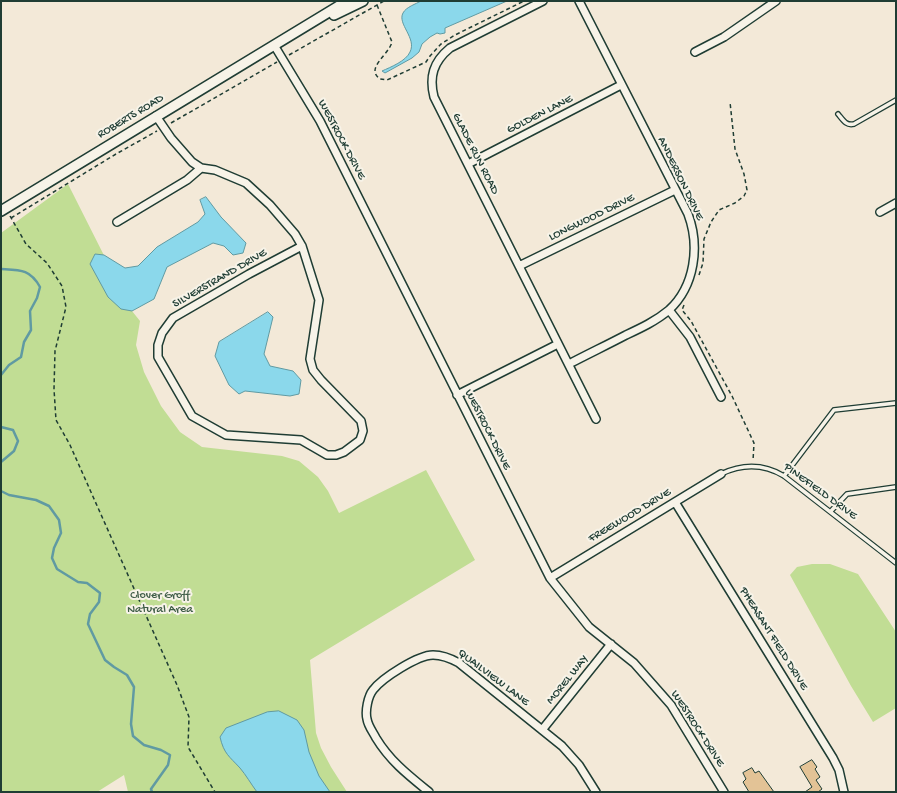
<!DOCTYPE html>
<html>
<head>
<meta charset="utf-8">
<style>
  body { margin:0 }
  #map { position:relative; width:897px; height:793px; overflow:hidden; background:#f3e9d8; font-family:"Gochi Hand",sans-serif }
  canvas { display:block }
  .frame { position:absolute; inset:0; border:2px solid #1f3d34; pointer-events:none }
</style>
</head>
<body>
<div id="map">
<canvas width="897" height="793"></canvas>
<div class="frame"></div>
</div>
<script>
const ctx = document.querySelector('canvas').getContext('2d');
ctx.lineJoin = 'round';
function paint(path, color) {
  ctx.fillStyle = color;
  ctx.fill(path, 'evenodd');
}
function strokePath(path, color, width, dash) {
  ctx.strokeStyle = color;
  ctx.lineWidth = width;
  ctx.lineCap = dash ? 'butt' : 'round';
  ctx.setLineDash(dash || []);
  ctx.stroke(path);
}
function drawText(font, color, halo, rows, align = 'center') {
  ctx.font = font + ' "Gochi Hand",sans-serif';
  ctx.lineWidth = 4;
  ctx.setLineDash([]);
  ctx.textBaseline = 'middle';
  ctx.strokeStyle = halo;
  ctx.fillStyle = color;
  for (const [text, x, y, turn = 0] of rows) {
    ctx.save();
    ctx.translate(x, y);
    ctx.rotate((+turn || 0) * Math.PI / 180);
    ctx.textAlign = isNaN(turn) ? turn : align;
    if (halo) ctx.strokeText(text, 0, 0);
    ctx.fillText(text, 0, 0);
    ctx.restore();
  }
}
paint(new Path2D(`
  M68,184L132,311L140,321L136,345L144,372L161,406L180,432L202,447L282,456L299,461L318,477L328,491L339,513L426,470L475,560L310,660L316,733L321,748L331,767L347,792H128L124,775L97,792H1V233Z
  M812,564H830L858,574L896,632V708L873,722L851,686L790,575L797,567Z`), '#c1dd94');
const water = new Path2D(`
  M421,1H507L445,28V33L440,34L437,33L430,37L422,44L419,52L412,58L385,73L382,71C391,67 406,61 410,52C417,38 397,24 403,13C406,7 416,4 421,1Z
  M206,197L221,217L246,243L243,253L233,255L224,246L213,243L167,267L154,299L132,311L121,309L108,297L90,264L95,254L104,255L125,268L138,266L157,247L198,222L205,214L200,200Z
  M268,312L273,317L264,354L270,366L293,371L301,380L299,394L290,396L245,391L239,394L229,385L215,356L219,342Z
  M279,711L297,720L304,730L309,752L319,776L330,792H257C251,784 246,775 240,768C229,756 224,754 220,737L226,728L267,712Z`);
paint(water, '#8bd8eb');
strokePath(water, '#609aa2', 1);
strokePath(new Path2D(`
  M1,269C20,270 30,269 40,287L37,298L30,311L31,330L24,342L21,357L9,365L1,375
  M1,427L13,430L18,441L14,451L1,462
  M1,491L9,495L36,500L49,506L59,520L61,533L54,548L52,558L57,569L78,582L87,583L100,593L99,602L90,614L88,624L105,660L114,667L127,675L134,687L131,724L133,736L144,745L161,750L170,755L168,765L151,789L152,792`), '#609aa2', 2.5);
const building = new Path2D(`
  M812,760L817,767L815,769L820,777L816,780L822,789L818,792H805L812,787L800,767Z
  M752,768L755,773L759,771L774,792H749L743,782L746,779L743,773Z`);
paint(building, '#e3c396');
strokePath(building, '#1f3d34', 1);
const service = new Path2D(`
  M838,114C843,120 846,126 854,124L896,100
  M721,474C742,464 764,464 784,476L896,563
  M784,476L834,410L896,403
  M831,511L847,494L896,487`);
const minor = new Path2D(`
  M543,1L450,48C433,62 429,77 434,97L596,419
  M274,45L320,121L550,578L589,627L634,663L671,705L724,792
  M695,52L724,37L776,1
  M156,116L171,138L192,162L201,168L215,170L246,183L270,205L295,234L302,246L319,300L310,359L313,370L321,380L361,421L363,431L360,440L344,452L336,455H327L301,440L226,435L192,416L158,357V345L162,333L173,318L249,274L302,246
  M468,164L621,85
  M880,212L896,203
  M117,222L187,180L201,168
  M519,266L675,190
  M669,310L690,337L721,397
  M569,364C588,354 607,345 626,335C641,328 656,321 669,310C695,286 700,246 688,214L579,1
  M457,395L558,344
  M675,502L833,758L839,770L844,792
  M550,578L721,474
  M542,730L611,644
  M429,792C408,775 390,761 376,738C373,732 368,726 367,719C365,711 368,696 373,690C382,678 418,655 433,655C443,655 450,658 459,663L562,746L579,765L596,792`);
const secondary = new Path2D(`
  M334,15L363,1
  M1,211L347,1`);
strokePath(service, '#1f3d34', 6);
strokePath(minor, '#1f3d34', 10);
strokePath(secondary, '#1f3d34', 12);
strokePath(new Path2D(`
  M377,5L392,42C388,56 365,68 380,79L387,80L426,62L430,56L441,44L455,35L524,1
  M289,55L384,1
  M171,123L277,62
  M10,216L26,244L47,263L62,286L66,307L55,351L54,389L56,420L70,445L177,685L189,717L188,747L215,792
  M11,218L116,154L157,131
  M699,275L703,263L704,239L711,222L719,210L735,203L744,196L747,190L744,174L735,149L730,102
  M684,305L682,310L691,321L732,396L754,443L753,461`), '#1f3d34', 1.5, [4, 3]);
strokePath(service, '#f7f3e8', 3.5);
strokePath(minor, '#f7f3e8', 7);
strokePath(secondary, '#f7f3e8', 9);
drawText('12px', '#1f3d34', '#f7f3e8', [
  ["GOLDEN LANE",540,115,-27],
  ["ROBERTS ROAD",131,117,-31],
  ["WESTROCK DRIVE",341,140,62],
  ["GLADE RUN ROAD",475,154,63],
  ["ANDERSON DRIVE",680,179,64],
  ["LONGWOOD DRIVE",592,218,-26],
  ["SILVERSTRAND DRIVE",220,279,-30],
  ["WESTROCK DRIVE",487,430,63],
  ["PINEFIELD DRIVE",820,492,36],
  ["FREEWOOD DRIVE",630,516,-31],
  ["PHEASANT FIELD DRIVE",773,639,58],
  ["QUAILVIEW LANE",493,678,37],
  ["MOREL WAY",568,680,-51],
  ["WESTROCK DRIVE",697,729,57]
]);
drawText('12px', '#3f5d47', '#f7f3e8', [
  ["Clover Groff",160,596],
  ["Natural Area",160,610]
]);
</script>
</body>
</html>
